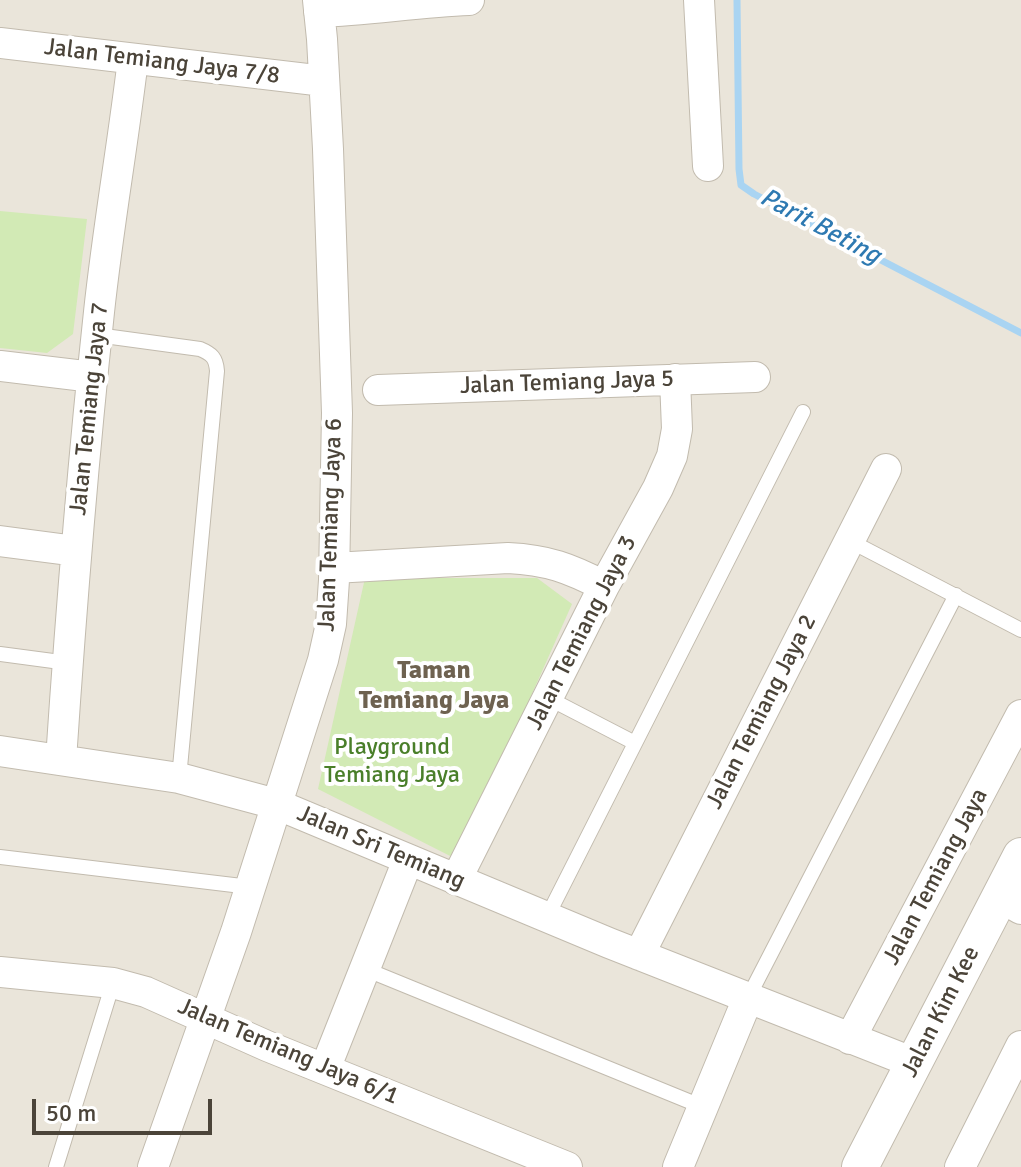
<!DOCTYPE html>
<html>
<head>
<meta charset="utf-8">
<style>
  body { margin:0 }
  #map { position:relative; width:1021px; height:1167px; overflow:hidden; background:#f6f3ec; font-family:Signika,sans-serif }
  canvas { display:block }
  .scale { position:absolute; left:32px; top:1099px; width:180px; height:36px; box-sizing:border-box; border:4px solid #4b4439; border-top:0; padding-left:10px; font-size:24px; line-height:28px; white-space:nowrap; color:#4b4439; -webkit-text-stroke:6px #fff; paint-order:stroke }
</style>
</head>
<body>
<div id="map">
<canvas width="1021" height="1167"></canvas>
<div class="scale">50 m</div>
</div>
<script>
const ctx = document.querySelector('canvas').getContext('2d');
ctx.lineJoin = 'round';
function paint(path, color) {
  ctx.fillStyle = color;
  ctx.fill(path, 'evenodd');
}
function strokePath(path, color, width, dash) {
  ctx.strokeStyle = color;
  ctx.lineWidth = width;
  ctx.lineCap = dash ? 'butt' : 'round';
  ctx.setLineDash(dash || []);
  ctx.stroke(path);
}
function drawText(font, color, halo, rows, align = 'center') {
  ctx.font = font + ' Signika,sans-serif';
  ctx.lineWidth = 8;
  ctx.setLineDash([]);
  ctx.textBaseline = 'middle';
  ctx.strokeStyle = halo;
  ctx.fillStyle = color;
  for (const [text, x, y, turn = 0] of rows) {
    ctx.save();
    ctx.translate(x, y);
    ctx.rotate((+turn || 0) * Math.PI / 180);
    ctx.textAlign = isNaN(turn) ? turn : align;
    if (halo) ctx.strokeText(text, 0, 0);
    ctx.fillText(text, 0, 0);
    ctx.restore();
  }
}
paint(new Path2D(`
  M0,0H1021V1167H0Z`), '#eae5da');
paint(new Path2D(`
  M0,211L87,219L73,334L47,353L0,348Z
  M365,578H537L572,604L458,860L318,789Z`), '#d2eab5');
strokePath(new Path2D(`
  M737,0L739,169L741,185L754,194L1021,333`), '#a9d4f2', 7);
const service = new Path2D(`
  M97,335L200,349C212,354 216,358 217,371L179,778
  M850,541L1021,630
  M0,654L68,663
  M548,698L635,743
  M0,857L250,887
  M547,917L803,412
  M365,969L703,1107
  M748,998L956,595
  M56,1167L113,983`);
const minor = new Path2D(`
  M699,0L708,166
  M319,12C369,10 419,2 469,0
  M0,43L324,81
  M0,366L93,377
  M378,390L755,377
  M0,541L76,551
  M334,568L508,558C548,560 569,568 604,586
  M0,751L179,778L276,804L609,943L914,1063
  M61,760C71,610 83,461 99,312C108,227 123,144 133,59
  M456,880L604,586L658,488L672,456L677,429L675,379
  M1000,897L1021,909
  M639,955L886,469
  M0,972L113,983L146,992L267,1046L567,1167
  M850,1039L1021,715
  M325,1069L408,860
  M153,1167L236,932L323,660L331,624L334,580L337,413L328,149L322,39L318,0
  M678,1167L748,998
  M960,1167L1021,1046`);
const tertiary = new Path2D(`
  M860,1167L1021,856`);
strokePath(service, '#c2bbae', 16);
strokePath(minor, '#c2bbae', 32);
strokePath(tertiary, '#c2bbae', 38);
strokePath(service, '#fff', 14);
strokePath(minor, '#fff', 30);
strokePath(tertiary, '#fff', 36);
drawText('24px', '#4b4439', '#fff', [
  ["Jalan Temiang Jaya 7/8",162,62,7],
  ["Jalan Temiang Jaya 5",567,383,-2],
  ["Jalan Temiang Jaya 7",90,409,-84],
  ["Jalan Temiang Jaya 6",331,525,-88],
  ["Jalan Temiang Jaya 3",582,633,-63],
  ["Jalan Temiang Jaya 2",762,712,-63],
  ["Jalan Sri Temiang",381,848,23],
  ["Jalan Temiang Jaya",936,877,-62],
  ["Jalan Kim Kee",941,1012,-63],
  ["Jalan Temiang Jaya 6/1",288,1052,23]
]);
drawText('24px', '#4a7f2a', '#fff', [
  ["Playground",392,748],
  ["Temiang Jaya",392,776]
]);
drawText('italic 26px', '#2e7ab2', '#fff', [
  ["Parit Beting",820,227,28]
]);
drawText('bold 26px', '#6e6250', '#fff', [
  ["Taman",434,671],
  ["Temiang Jaya",434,701]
]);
</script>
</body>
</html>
